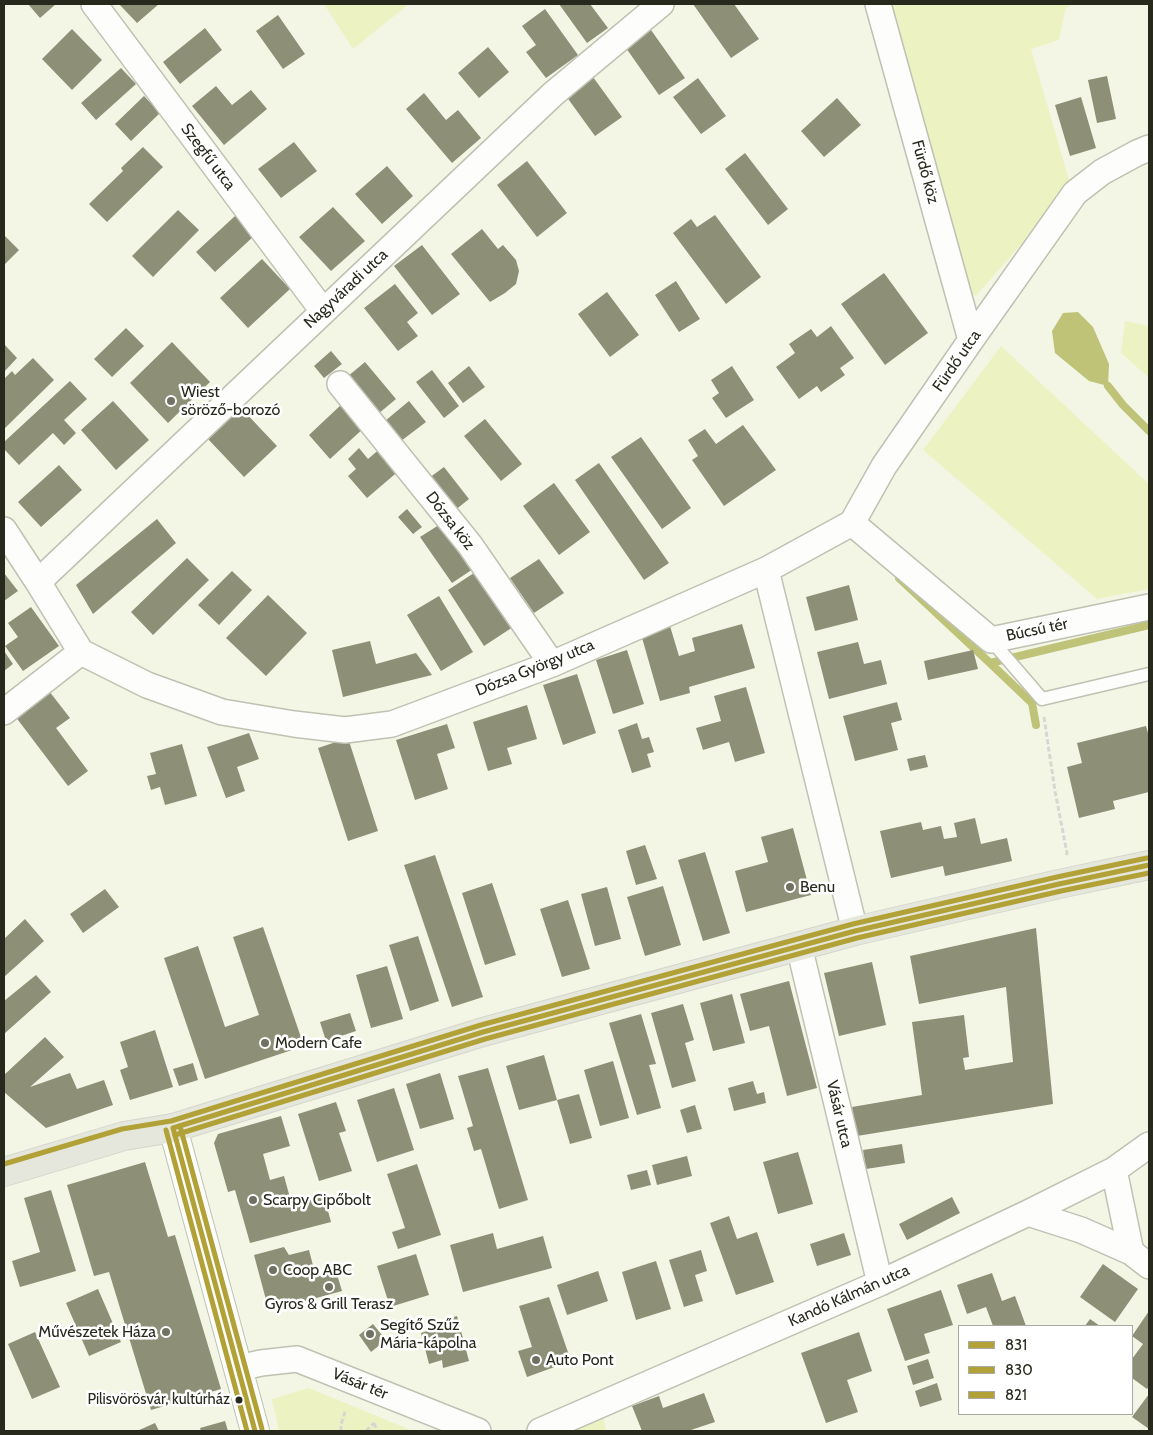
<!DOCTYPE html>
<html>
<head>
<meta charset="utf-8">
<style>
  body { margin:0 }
  #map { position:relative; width:1153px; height:1435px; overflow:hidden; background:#f4f6e5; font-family:Cabin,sans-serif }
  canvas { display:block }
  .frame { position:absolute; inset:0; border:5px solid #27291d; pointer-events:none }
  .legend { position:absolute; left:958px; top:1325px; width:175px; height:90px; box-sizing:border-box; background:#fff; border:1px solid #a9a9a5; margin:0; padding:6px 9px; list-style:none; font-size:15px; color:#27291d }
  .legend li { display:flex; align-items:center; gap:10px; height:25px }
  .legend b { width:25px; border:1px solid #a9a9a5 }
</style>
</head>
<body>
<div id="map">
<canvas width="1153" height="1435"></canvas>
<div class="frame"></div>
<ul class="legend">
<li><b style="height:6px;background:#b1a136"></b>831</li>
<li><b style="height:6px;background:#b1a136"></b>830</li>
<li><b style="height:6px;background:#b1a136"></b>821</li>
</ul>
</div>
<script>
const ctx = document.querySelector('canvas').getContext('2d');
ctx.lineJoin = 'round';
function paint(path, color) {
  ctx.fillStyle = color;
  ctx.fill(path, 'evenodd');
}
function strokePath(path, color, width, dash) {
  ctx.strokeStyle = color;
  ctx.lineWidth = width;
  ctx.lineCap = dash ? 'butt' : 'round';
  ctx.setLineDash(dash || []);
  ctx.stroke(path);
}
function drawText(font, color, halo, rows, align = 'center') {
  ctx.font = font + ' Cabin,sans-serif';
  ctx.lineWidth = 5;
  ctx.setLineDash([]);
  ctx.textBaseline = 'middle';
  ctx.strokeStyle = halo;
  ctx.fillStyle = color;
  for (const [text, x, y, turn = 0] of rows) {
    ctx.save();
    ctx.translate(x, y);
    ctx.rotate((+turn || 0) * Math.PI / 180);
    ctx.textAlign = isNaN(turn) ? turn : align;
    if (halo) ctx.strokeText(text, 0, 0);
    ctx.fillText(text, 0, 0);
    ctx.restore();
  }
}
paint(new Path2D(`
  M324,4H409L353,49Z
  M890,4H1072L1065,10L1059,40L1031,49L1071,187L976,296L968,292Z
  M1125,321L1149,326V378L1121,353Z
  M1001,346L1149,484V589L1097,599L923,450Z
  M309,1388L413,1431H279L272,1399Z
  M600,1409L605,1424L606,1431H550Z`), '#edf2c2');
paint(new Path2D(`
  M1078,312L1093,327L1109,364L1108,386L1089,381L1055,353L1052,331L1063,313Z`), '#bec378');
strokePath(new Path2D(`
  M1108,386L1123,405L1149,431
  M899,578L990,663L1149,625
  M990,663L1032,703L1036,725`), '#bec378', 8);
paint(new Path2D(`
  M28,4H56L40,18Z
  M119,4H159L137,23Z
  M559,4H590L608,28L587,43Z
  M693,4H734L759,39L731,58Z
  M545,9L578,55L546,78L526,52L536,45L522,26Z
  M278,15L305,54L283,69L256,31Z
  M205,28L222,50L180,84L163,62Z
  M72,29L102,60L72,90L42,59Z
  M651,30L685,78L659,95L626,48Z
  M488,47L509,72L479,98L458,73Z
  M121,68L136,84L96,120L81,103Z
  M1107,76L1116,119L1097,123L1088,80Z
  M593,77L622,117L595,136L566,96Z
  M698,78L726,116L701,134L673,97Z
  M216,86L232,105L251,90L267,109L224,145L192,106Z
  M424,93L446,120L458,110L481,138L452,163L406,109Z
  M144,96L160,113L131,141L115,124Z
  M1081,97L1096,148L1070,156L1055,105Z
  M837,98L861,125L824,157L801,131Z
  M294,142L317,171L281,198L258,169Z
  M143,147L163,167L107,222L89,204L123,171L121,168Z
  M745,153L788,209L768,225L725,169Z
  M527,161L567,213L537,237L497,185Z
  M387,166L413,196L382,224L355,194Z
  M333,207L365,241L331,271L299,237Z
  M178,210L199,230L153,277L132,256Z
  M715,215L761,277L726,304L673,233L691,219L697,227Z
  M235,216L254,236L215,272L196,252Z
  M482,229L498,249L503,245L516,260L519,271L516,284L505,293L490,302L451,254Z
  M4,235L19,250L4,265Z
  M422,245L460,294L432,315L394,266Z
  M262,259L290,289L248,328L220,298Z
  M884,273L928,333L885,365L841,304Z
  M676,281L700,319L679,332L655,295Z
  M395,284L418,313L407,322L418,336L398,351L364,308Z
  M607,292L639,335L610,357L578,314Z
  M831,326L854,358L840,368L845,375L821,392L817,386L799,399L776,367L795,353L789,344L811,329L817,337Z
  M126,328L144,346L112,377L94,359Z
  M172,342L210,382L168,423L130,383Z
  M4,344L17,358L4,372Z
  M331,351L342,364L324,378L314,366Z
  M33,358L54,380L4,429V379L12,371L15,375Z
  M365,362L396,399L378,414L347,377Z
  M469,366L485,387L463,403L448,383Z
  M732,366L754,400L726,418L712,398L719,393L711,380Z
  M432,370L459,406L444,418L416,382Z
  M70,381L87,399L64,420L76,433L64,445L53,433L19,465L4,449V442Z
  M113,401L149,440L116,470L81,430Z
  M409,401L426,422L401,441L385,421Z
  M343,403L365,427L330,459L309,435Z
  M241,408L277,446L244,477L208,439Z
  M485,419L522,464L501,481L464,436Z
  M743,425L776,470L724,506L692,460L698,456L688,440L705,429L716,444Z
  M641,437L691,508L662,529L611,457Z
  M382,447L401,469L367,498L348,476L356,469L348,459L359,448L368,459Z
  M599,463L669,563L644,580L575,480Z
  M59,465L82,490L41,527L18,502Z
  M444,467L469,499L454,511L429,478Z
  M554,483L590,532L559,555L523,506Z
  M407,509L422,527L413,534L398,517Z
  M157,519L176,543L93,614L76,585Z
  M442,523L473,569L452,583L420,537Z
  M187,558L209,580L153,635L131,612Z
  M539,559L564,593L534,613L510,578Z
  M480,569L516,625L484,646L448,590Z
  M232,571L252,590L219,625L198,605Z
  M4,573L18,591L4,601Z
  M849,585L858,620L815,631L806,597Z
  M268,595L307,633L266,676L226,638Z
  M439,596L473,652L441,671L407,615Z
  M31,607L59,646L23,671L5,646L18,637L8,623Z
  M742,624L755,668L689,687L690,693L660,701L641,634L670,626L679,656L695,651L692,638Z
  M370,641L376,664L416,653L432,675L343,697L332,650Z
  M858,642L864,664L881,660L887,684L829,699L817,652Z
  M627,650L644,704L613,714L596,660Z
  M973,650L978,669L928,680L924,661Z
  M4,651L13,664L4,671Z
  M577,674L596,733L563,745L543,685Z
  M746,687L765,753L735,762L729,742L703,750L696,728L721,721L714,696Z
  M49,691L70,718L56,728L88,771L68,786L15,716Z
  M897,702L902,720L891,723L898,750L855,761L843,716Z
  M527,705L537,739L507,748L512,764L488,771L473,722Z
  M637,723L642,739L649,737L654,752L647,754L651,767L632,773L618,730Z
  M447,724L455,748L437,754L448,789L415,800L396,740Z
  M1146,726L1148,733H1149V792L1113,801L1115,809L1079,818L1067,767L1082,763L1077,743Z
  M249,733L259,759L237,767L245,791L226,798L207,747Z
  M348,738L378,831L348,841L318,748Z
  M182,744L197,796L165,805L160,787L151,790L147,776L156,774L150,753Z
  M925,755L928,767L910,771L907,759Z
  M975,818L981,844L1007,838L1012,861L945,876L943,866L891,878L880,831L921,822L923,830L941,826L944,839L957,837L954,823Z
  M793,828L811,895L746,912L735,871L768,862L761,837Z
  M645,845L657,879L636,885L626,851Z
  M705,852L730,933L703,941L678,860Z
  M435,855L483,997L452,1007L404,865Z
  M492,883L516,955L485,965L462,893Z
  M663,886L681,945L645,956L627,897Z
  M607,887L621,939L595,946L581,894Z
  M105,889L119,907L83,933L70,914Z
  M568,900L590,969L562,977L540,909Z
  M25,919L44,941L4,977V939Z
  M263,927L304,1046L205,1079L164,958L198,946L225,1027L259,1015L233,937Z
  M1036,928L1053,1104L857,1136L852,1107L922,1095L912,1022L964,1015L969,1057L963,1058L965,1070L1013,1062L1006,987L919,1004L910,956Z
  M418,936L439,1001L410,1011L389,945Z
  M872,962L886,1025L839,1036L824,973Z
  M387,966L403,1019L371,1028L356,975Z
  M36,975L51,992L4,1034V1001Z
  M789,981L817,1088L787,1096L769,1026L750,1031L740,994Z
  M732,994L745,1043L713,1051L700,1003Z
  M683,1004L694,1040L685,1043L696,1081L672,1088L651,1013Z
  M350,1013L356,1031L326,1041L320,1022Z
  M641,1014L656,1064L649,1065L661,1108L637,1115L609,1023Z
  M155,1030L173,1087L130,1100L120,1070L128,1067L120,1042Z
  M45,1037L64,1057L30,1087L70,1073L77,1089L104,1080L113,1105L46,1128L4,1092V1075Z
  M544,1055L557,1100L519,1110L506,1066Z
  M613,1061L629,1118L600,1126L584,1070Z
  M193,1063L198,1080L179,1086L173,1069Z
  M488,1068L528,1200L499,1209L481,1149L474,1151L467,1128L473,1126L458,1076Z
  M440,1073L454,1119L420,1129L406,1084Z
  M753,1081L757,1094L764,1092L766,1103L734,1111L728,1088Z
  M394,1088L414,1150L377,1162L357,1100Z
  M579,1094L592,1138L570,1144L557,1100Z
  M336,1102L346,1131L339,1133L352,1171L319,1181L298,1114Z
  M695,1105L702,1129L687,1133L680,1110Z
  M281,1116L290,1146L263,1154L270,1180L284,1176L292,1205L324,1196L331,1222L250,1243L235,1190L228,1192L214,1143L218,1134Z
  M902,1144L905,1163L866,1169L863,1150Z
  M798,1152L813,1204L778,1214L763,1162Z
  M687,1156L692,1176L657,1185L652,1165Z
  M145,1162L168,1237L175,1235L221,1389L151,1410L109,1272L94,1276L67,1185Z
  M417,1164L441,1235L398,1249L392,1232L405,1228L387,1174Z
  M647,1170L651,1185L631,1190L627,1175Z
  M51,1190L76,1271L20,1287L12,1261L40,1252L24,1198Z
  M952,1197L960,1213L907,1240L899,1224Z
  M729,1216L737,1239L757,1232L774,1282L736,1295L710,1223Z
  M493,1233L497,1249L543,1236L552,1268L463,1292L450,1245Z
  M844,1233L851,1255L817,1266L810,1244Z
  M284,1247L289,1255L309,1250L316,1277L336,1271L342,1291L269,1311L254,1255Z
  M701,1250L707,1271L695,1275L703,1301L684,1307L669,1260Z
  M416,1254L429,1295L390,1307L377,1266Z
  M656,1261L671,1309L636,1320L622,1272Z
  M1103,1264L1138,1289L1115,1322L1080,1297Z
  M598,1271L608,1301L567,1315L557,1285Z
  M992,1273L1002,1301L1015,1296L1026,1326H993L986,1307L967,1314L957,1285Z
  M98,1289L121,1342L89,1356L66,1303Z
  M941,1290L953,1325L924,1334L930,1353L905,1361L887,1309Z
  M549,1297L571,1361L527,1377L518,1351L532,1347L519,1306Z
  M1149,1311V1386L1147,1389L1132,1378V1359L1143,1344L1132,1336Z
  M457,1316L469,1361L443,1368L442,1360L429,1364L421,1333L430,1330L428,1324Z
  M1090,1319L1100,1326H1085Z
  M373,1324L386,1340L371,1352L359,1335Z
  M35,1332L60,1387L32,1399L8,1344Z
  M859,1332L872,1371L847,1380L858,1412L826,1423L801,1353Z
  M928,1359L934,1378L913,1385L907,1366Z
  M937,1383L942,1400L920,1407L915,1391Z
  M704,1393L715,1422L688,1431H642L632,1406L659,1396L663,1408Z
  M1149,1394V1429L1132,1417Z
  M225,1421L228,1431H201L200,1428Z
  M155,1423L159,1431H137Z`), '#8e8f77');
const service = new Path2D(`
  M991,640L1042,699L1149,674`);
const minor = new Path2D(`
  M94,4L323,311
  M878,4L971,340
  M340,384L470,545L552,664
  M852,523L991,640L1149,607
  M4,530L38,582L81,652L147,685L222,712L294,724L345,730L392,724L552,664L766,570L852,523L884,466L971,340L1075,193L1102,172L1137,153L1149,148
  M766,570L855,931
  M38,582L553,94L661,4
  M4,712L81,652
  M799,946L880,1283
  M1114,1170L1131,1252
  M1028,1213L1081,1230L1131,1252L1149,1266
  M239,1368L261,1363L297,1359L478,1431
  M540,1431L880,1283L1028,1213L1114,1170L1149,1145`);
const tertiary = new Path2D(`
  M173,1128L255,1431`);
const primary = new Path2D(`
  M4,1172L124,1136L173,1128L483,1032L855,931L1059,884L1149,865`);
strokePath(service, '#bfc1b3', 15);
strokePath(minor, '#bfc1b3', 28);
strokePath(tertiary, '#bfc1b3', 30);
strokePath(primary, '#d4d5cc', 30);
strokePath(new Path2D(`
  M1044,717L1055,791L1067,853L1066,856
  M374,1423L377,1431
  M341,1431V1425L345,1412
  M366,1431L374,1423`), '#d6d7d1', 3, [5, 2.5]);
strokePath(service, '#fdfefb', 12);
strokePath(minor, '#fdfefb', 25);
strokePath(tertiary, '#fdfefb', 28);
strokePath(primary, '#e6e7dc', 28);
strokePath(new Path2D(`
  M173,1128L483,1032L855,931L1059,884L1149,865
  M173,1128L255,1431`), '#b1a136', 5);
strokePath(new Path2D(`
  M166,1130L247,1431
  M175,1135L485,1039L857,938L1061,891L1149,873`), '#b1a136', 5);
strokePath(new Path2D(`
  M180,1126L262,1429
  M4,1164L122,1129L171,1121L481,1025L853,924L1057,877L1147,858`), '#b1a136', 5);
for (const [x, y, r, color] of [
  [171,401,5,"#6f7163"],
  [790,887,5,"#6f7163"],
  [265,1043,5,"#6f7163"],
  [253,1200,5,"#6f7163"],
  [273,1270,5,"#6f7163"],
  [329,1287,5,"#6f7163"],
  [166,1332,5,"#6f7163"],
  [370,1334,5,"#6f7163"],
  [536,1360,5,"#6f7163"],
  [239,1400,4.5,"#27291d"]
]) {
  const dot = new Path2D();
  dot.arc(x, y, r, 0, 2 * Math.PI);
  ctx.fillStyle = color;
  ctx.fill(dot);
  strokePath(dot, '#fff', 2);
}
drawText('15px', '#27291d', '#fff', [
  ["Pilisvörösvár, kultúrház",230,1400]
], 'right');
drawText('16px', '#27291d', '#fff', [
  ["Szegfű utca",208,157,53],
  ["Fürdő köz",925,172,75],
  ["Nagyváradi utca",346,289,-43],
  ["Fürdő utca",957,361,-55],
  ["Dózsa köz",450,521,52],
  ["Búcsú tér",1037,630,-12],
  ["Dózsa György utca",535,668,-22],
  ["Vásár utca",839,1114,77],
  ["Kandó Kálmán utca",849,1296,-24],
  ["Vásár tér",360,1384,22]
]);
drawText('16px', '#27291d', '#fff', [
  ["Wiest",181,392],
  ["söröző-borozó",181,410],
  ["Benu",800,887],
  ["Modern Cafe",275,1043],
  ["Scarpy Cipőbolt",263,1200],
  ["Coop ABC",283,1270],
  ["Gyros & Grill Terasz",329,1304,"center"],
  ["Segítő Szűz",380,1325],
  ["Mária-kápolna",380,1343],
  ["Művészetek Háza",156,1332,"right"],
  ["Auto Pont",546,1360]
], 'left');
</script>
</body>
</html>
